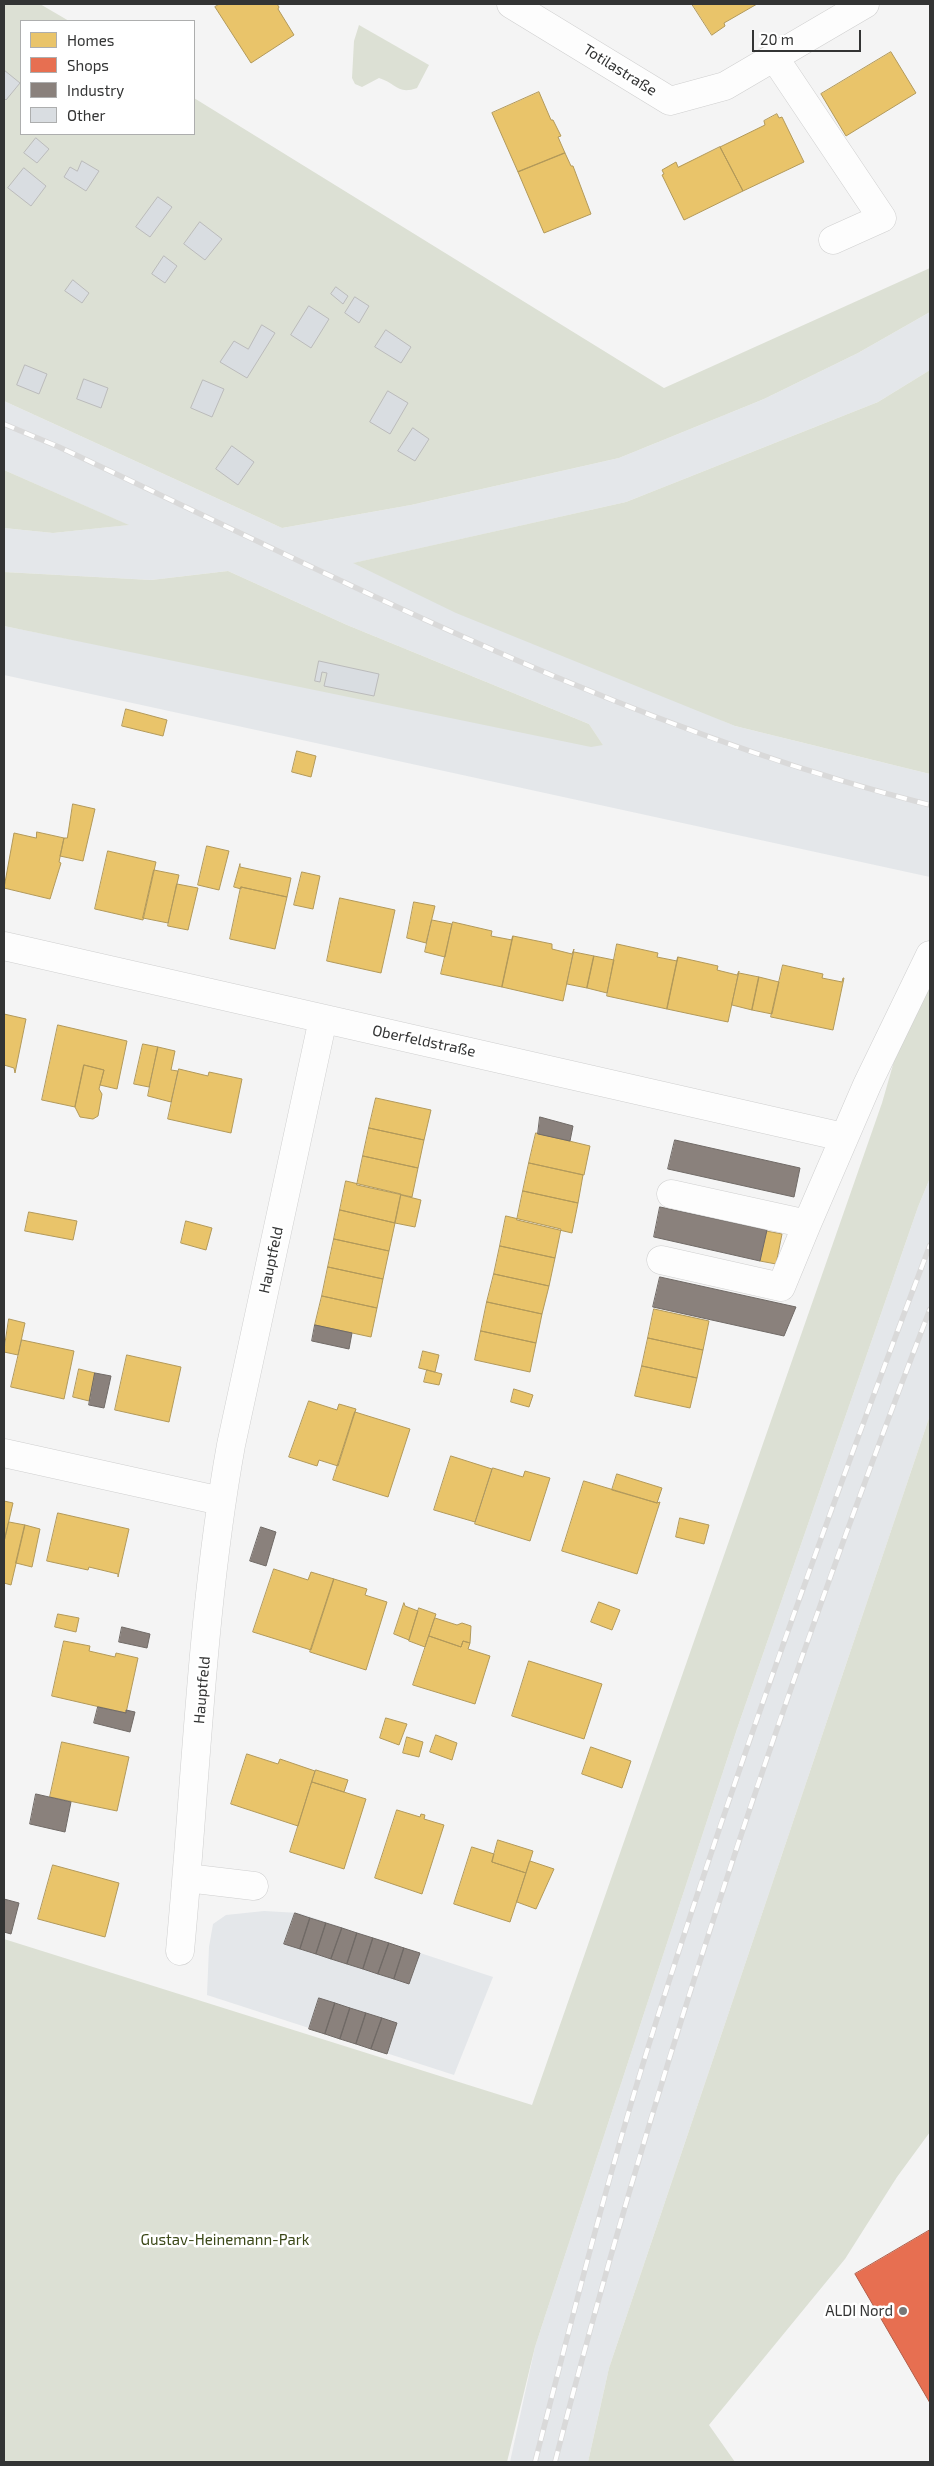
<!DOCTYPE html>
<html>
<head>
<meta charset="utf-8">
<style>
  body { margin:0 }
  #map { position:relative; width:934px; height:2466px; overflow:hidden; background:#f4f4f4; font-family:"Exo 2",sans-serif }
  canvas { display:block }
  .frame { position:absolute; inset:0; border:5px solid #333434; pointer-events:none }
  .legend { position:absolute; left:20px; top:20px; width:175px; height:115px; box-sizing:border-box; background:#fff; border:1px solid #adaeae; margin:0; padding:6px 9px; list-style:none; font-size:15px; color:#333434 }
  .legend li { display:flex; align-items:center; gap:10px; height:25px }
  .legend b { width:25px; border:1px solid #adaeae }
  .scale { position:absolute; left:752px; top:30px; width:109px; height:22px; box-sizing:border-box; border:2px solid #333434; border-top:0; padding-left:6px; font-size:15px; line-height:18px; white-space:nowrap; color:#333434; -webkit-text-stroke:4px #fff; paint-order:stroke }
</style>
</head>
<body>
<div id="map">
<canvas width="934" height="2466"></canvas>
<div class="frame"></div>
<ul class="legend">
<li><b style="height:14px;background:#e9c46a"></b>Homes</li>
<li><b style="height:14px;background:#e76f51"></b>Shops</li>
<li><b style="height:14px;background:#8a817c"></b>Industry</li>
<li><b style="height:14px;background:#d9dde1"></b>Other</li>
</ul>
<div class="scale">20 m</div>
</div>
<script>
const ctx = document.querySelector('canvas').getContext('2d');
ctx.lineJoin = 'round';
function paint(path, color) {
  ctx.fillStyle = color;
  ctx.fill(path, 'evenodd');
}
function strokePath(path, color, width, dash) {
  ctx.strokeStyle = color;
  ctx.lineWidth = width;
  ctx.lineCap = dash ? 'butt' : 'round';
  ctx.setLineDash(dash || []);
  ctx.stroke(path);
}
function drawText(font, color, halo, rows, align = 'center') {
  ctx.font = font + ' "Exo 2",sans-serif';
  ctx.lineWidth = 5;
  ctx.setLineDash([]);
  ctx.textBaseline = 'middle';
  ctx.strokeStyle = halo;
  ctx.fillStyle = color;
  for (const [text, x, y, turn = 0] of rows) {
    ctx.save();
    ctx.translate(x, y);
    ctx.rotate((+turn || 0) * Math.PI / 180);
    ctx.textAlign = isNaN(turn) ? turn : align;
    if (halo) ctx.strokeText(text, 0, 0);
    ctx.fillText(text, 0, 0);
    ctx.restore();
  }
}
paint(new Path2D(`
  M930,312V370L878,402L626,502L354,563L735,726L930,774V877L4,675V626L603,745L589,724L347,625L228,571L151,580L4,572V528L53,533L128,525L4,470V401L282,528L411,505L619,458L764,399L858,353Z
  M930,1178V1415L609,2368L588,2462H510L535,2347L737,1729L918,1207Z
  M264,1911L299,1913L493,1977L454,2075L207,1995L209,1947L213,1924L226,1915Z`), '#e4e7ea');
paint(new Path2D(`
  M4,4H40L69,21H21V134H194V98L664,388L930,268V312L858,353L764,399L619,458L411,505L282,528L4,401Z
  M359,25L429,65L417,88C397,95 396,83 379,78L362,87L355,84L352,78L354,41Z
  M930,370V774L735,726L456,613L353,563L626,502L878,402Z
  M4,470L129,525L53,533L4,528Z
  M228,571L347,625L589,724L603,745L591,747L4,626V572L151,580Z
  M930,936V1178L918,1207L737,1729L535,2347L507,2462H4V1939L532,2105L882,1103Z
  M930,1415V2132L897,2177L845,2259L709,2425L735,2462H588L609,2368Z`), '#dce0d4');
const homes = new Path2D(`
  M220,4H277L279,7L278,9L294,35L251,63L215,7Z
  M692,4H757L724,23L725,26L712,35Z
  M891,52L916,93L846,136L821,94Z
  M539,92L551,120H553L561,136L558,137L565,153L518,172L492,113Z
  M777,114L779,118L782,117L804,162L743,191L720,147L765,125L764,121Z
  M720,147L743,191L684,220L662,175L664,174L662,170L676,162L678,167Z
  M565,153L571,166H573L591,214L544,233L518,172Z
  M126,709L167,720L163,736L122,726Z
  M297,751L316,756L311,777L292,772Z
  M73,804L95,809L83,861L60,856L64,838H67Z
  M37,832L64,838L59,862L61,863L50,899L4,888L14,833L36,838Z
  M207,846L229,851L219,890L198,885Z
  M108,851L156,862L143,920L95,909Z
  M240,864V867L291,878L287,897L241,887V889L234,887Z
  M154,870L179,875L168,923L143,918Z
  M302,872L320,876L313,909L294,905Z
  M177,884L198,888L188,930L168,926Z
  M241,887L287,897L275,949L230,939Z
  M340,898L395,910L381,973L327,961Z
  M414,902L435,906L426,943L407,938Z
  M432,920L452,924L445,957L425,952Z
  M453,922L492,931L491,936L512,940L513,936L502,987L441,974Z
  M513,936L552,944V949L572,954L574,949L563,1001L502,987Z
  M617,944L658,953L657,957L677,961L678,957L667,1009L607,996Z
  M574,952L594,956L587,988L567,984Z
  M594,956L614,960L607,993L587,988Z
  M678,957L718,966L717,970L737,975L739,971L728,1022L667,1009Z
  M783,965L823,974L822,978L842,982L843,978H844L833,1030L771,1017Z
  M739,973L759,977L752,1010L732,1005Z
  M759,977L779,982L772,1014L752,1010Z
  M4,1014L26,1019L15,1073L14,1068L4,1065Z
  M58,1025L127,1041L117,1089L100,1085L104,1070L84,1065L75,1107L42,1100Z
  M143,1044L158,1047L149,1087L134,1084Z
  M158,1047L175,1051L171,1070L178,1071L171,1102L148,1096Z
  M84,1065L104,1070L99,1089L102,1094L98,1116L93,1119L80,1117L75,1107Z
  M179,1069L208,1076L209,1072L242,1079L231,1133L168,1119Z
  M376,1098L431,1110L424,1140L369,1128Z
  M369,1128L424,1140L418,1168L363,1156Z
  M536,1133L590,1146L584,1175L529,1163Z
  M363,1156L418,1168L412,1197L357,1185Z
  M529,1163L583,1175L578,1203L523,1191Z
  M346,1181L401,1194L395,1223L340,1210Z
  M523,1191L578,1203L572,1233L517,1220Z
  M401,1195L421,1200L415,1227L395,1223Z
  M340,1210L395,1223L389,1251L334,1239Z
  M29,1212L77,1221L73,1240L25,1231Z
  M506,1216L561,1229L555,1258L500,1246Z
  M186,1221L212,1228L206,1250L181,1243Z
  M766,1231L782,1234L776,1264L760,1261Z
  M334,1239L389,1251L383,1279L328,1267Z
  M500,1246L555,1258L549,1286L494,1274Z
  M328,1267L383,1279L377,1308L322,1296Z
  M494,1274L549,1286L542,1314L487,1302Z
  M322,1296L377,1308L371,1337L315,1325Z
  M487,1302L542,1314L536,1343L481,1331Z
  M654,1309L709,1321L703,1350L648,1338Z
  M9,1319L25,1323L18,1355L4,1352Z
  M481,1331L536,1343L530,1372L475,1360Z
  M648,1338L703,1350L697,1378L642,1366Z
  M22,1340L74,1351L64,1399L11,1387Z
  M423,1351L439,1355L435,1372L419,1368Z
  M127,1355L181,1367L169,1422L115,1410Z
  M642,1366L697,1378L690,1408L635,1396Z
  M79,1369L95,1373L89,1401L73,1397Z
  M427,1370L442,1374L439,1385L424,1382Z
  M514,1389L533,1395L529,1407L511,1402Z
  M309,1401L337,1410L339,1404L356,1409L338,1466L319,1460L317,1466L289,1457Z
  M355,1412L410,1429L388,1497L333,1480Z
  M451,1456L492,1469L475,1522L434,1510Z
  M493,1468L523,1477L525,1471L550,1478L530,1541L475,1524Z
  M617,1474L662,1488L657,1503L612,1490Z
  M584,1481L657,1503L660,1502L637,1574L562,1551Z
  M4,1501L13,1503L4,1542Z
  M58,1513L129,1529L118,1577V1574L89,1567L88,1570L47,1561Z
  M680,1518L709,1525L704,1544L676,1537Z
  M9,1522L25,1525L11,1585L4,1583V1542Z
  M25,1525L40,1529L32,1567L16,1563Z
  M274,1569L308,1580L311,1572L334,1579L311,1650L253,1632Z
  M334,1579L367,1589L365,1595L387,1602L366,1670L310,1652Z
  M599,1602L620,1610L612,1630L591,1622Z
  M404,1603L405,1606L418,1611L409,1640L394,1634Z
  M419,1608L436,1614L425,1647L409,1641Z
  M58,1614L79,1618L76,1632L55,1627Z
  M435,1618L457,1625L462,1623L471,1626L470,1643L463,1641L461,1647L429,1636Z
  M429,1636L461,1647L463,1641L470,1643L468,1649L490,1656L475,1704L413,1685Z
  M64,1641L90,1646L89,1651L115,1657L116,1653L138,1658L126,1713L52,1696Z
  M529,1661L602,1684L584,1739L512,1716Z
  M386,1718L407,1724L399,1745L380,1738Z
  M436,1735L457,1743L452,1760L430,1752Z
  M407,1737L423,1742L419,1757L403,1753Z
  M62,1742L129,1757L117,1811L50,1797Z
  M591,1747L631,1761L622,1788L582,1774Z
  M247,1754L278,1764L280,1759L315,1771L298,1826L231,1804Z
  M316,1770L348,1780L344,1792L312,1782Z
  M312,1782L366,1799L344,1869L290,1852Z
  M397,1810L420,1817L421,1814L425,1815L424,1819L444,1825L422,1894L375,1878Z
  M498,1840L533,1851L526,1873L492,1862Z
  M472,1847L494,1854L492,1862L526,1873L510,1922L454,1904Z
  M530,1861L554,1869L536,1909L517,1902Z
  M53,1865L119,1883L105,1937L38,1919Z`);
paint(homes, '#e9c46a');
strokePath(homes, '#b2995a', 1);
const shops = new Path2D(`
  M930,2230V2403L855,2274Z`);
paint(shops, '#e76f51');
strokePath(shops, '#b15d48', 1);
const industry = new Path2D(`
  M540,1117L573,1126L570,1141L538,1134Z
  M675,1140L800,1168L794,1197L668,1169Z
  M660,1207L767,1230L760,1261L654,1237Z
  M660,1277L796,1307L784,1336L653,1307Z
  M315,1325L352,1333L349,1349L312,1341Z
  M95,1373L111,1376L104,1408L89,1405Z
  M261,1527L276,1532L266,1566L250,1561Z
  M122,1627L150,1634L147,1648L119,1642Z
  M98,1707L126,1713V1710L135,1712L130,1732L94,1723Z
  M36,1794L71,1802L65,1832L30,1824Z
  M4,1899L19,1903L11,1934L4,1932Z
  M295,1913L310,1918L300,1949L284,1944Z
  M310,1918L326,1923L316,1954L300,1949Z
  M326,1923L342,1928L331,1959L316,1954Z
  M342,1928L357,1933L347,1964L331,1959Z
  M357,1933L373,1938L363,1969L347,1964Z
  M373,1938L389,1943L378,1974L363,1969Z
  M389,1943L404,1948L394,1979L378,1974Z
  M404,1948L420,1953L409,1984L394,1979Z
  M319,1998L335,2003L325,2034L309,2029Z
  M335,2003L350,2008L340,2039L325,2034Z
  M350,2008L366,2013L356,2044L340,2039Z
  M366,2013L382,2018L371,2049L356,2044Z
  M382,2018L397,2023L387,2054L371,2049Z`);
paint(industry, '#8a817c');
strokePath(industry, '#706a66', 1);
const building = new Path2D(`
  M4,70L20,83L6,100L4,98Z
  M36,138L49,149L37,163L24,153Z
  M82,161L99,171L86,191L64,177L70,167L77,171Z
  M24,168L46,186L31,206L8,188Z
  M158,197L172,207L150,237L136,227Z
  M200,222L222,239L205,260L184,244Z
  M164,256L177,266L165,283L152,274Z
  M73,280L89,293L82,303L65,291Z
  M336,287L348,296L343,304L331,294Z
  M355,297L369,306L359,323L345,313Z
  M309,306L329,319L311,348L291,335Z
  M262,325L275,333L247,378L220,362L234,341L248,349Z
  M386,330L411,347L401,363L375,347Z
  M25,365L47,374L39,394L17,385Z
  M84,379L108,388L101,408L77,399Z
  M203,380L224,389L212,417L191,408Z
  M388,391L408,403L390,434L370,422Z
  M413,428L429,439L415,461L398,451Z
  M232,446L254,462L238,485L216,469Z
  M319,661L379,674L374,696L324,686L327,673L322,672L320,682L315,681Z`);
paint(building, '#d9dde1');
strokePath(building, '#bbb', 1);
const minor = new Path2D(`
  M511,4L670,101L725,86L865,4
  M774,57L882,218L833,240
  M4,946L843,1137
  M671,1194L807,1224L867,1085L930,955
  M661,1260L781,1287L807,1224
  M4,1453L221,1501
  M187,1878L254,1886
  M180,1951C196,1783 201,1612 231,1445L323,1019`);
strokePath(minor, '#cfcfcf', 29);
strokePath(minor, '#fdfdfd', 28);
const rail = new Path2D(`
  M4,424L59,447C343,580 624,728 930,805
  M535,2462C573,2315 610,2167 656,2022C739,1760 833,1501 930,1245
  M555,2462C656,2070 785,1687 930,1309`);
strokePath(rail, '#d9d9d9', 5.5);
strokePath(rail, '#fff', 4, [11]);
for (const [x, y, r, color] of [
  [903,2311,5,"#777"]
]) {
  const dot = new Path2D();
  dot.arc(x, y, r, 0, 2 * Math.PI);
  ctx.fillStyle = color;
  ctx.fill(dot);
  strokePath(dot, '#fff', 2);
}
drawText('15px', '#333434', '#fff', [
  ["Totilastraße",620,70,32],
  ["Oberfeldstraße",424,1041,12],
  ["Hauptfeld",271,1260,-78],
  ["Hauptfeld",202,1690,-85]
]);
drawText('15px', '#3b4818', '#fff', [
  ["Gustav-Heinemann-Park",225,2240]
]);
drawText('15px', '#333434', '#fff', [
  ["ALDI Nord",893,2311]
], 'right');
</script>
</body>
</html>
